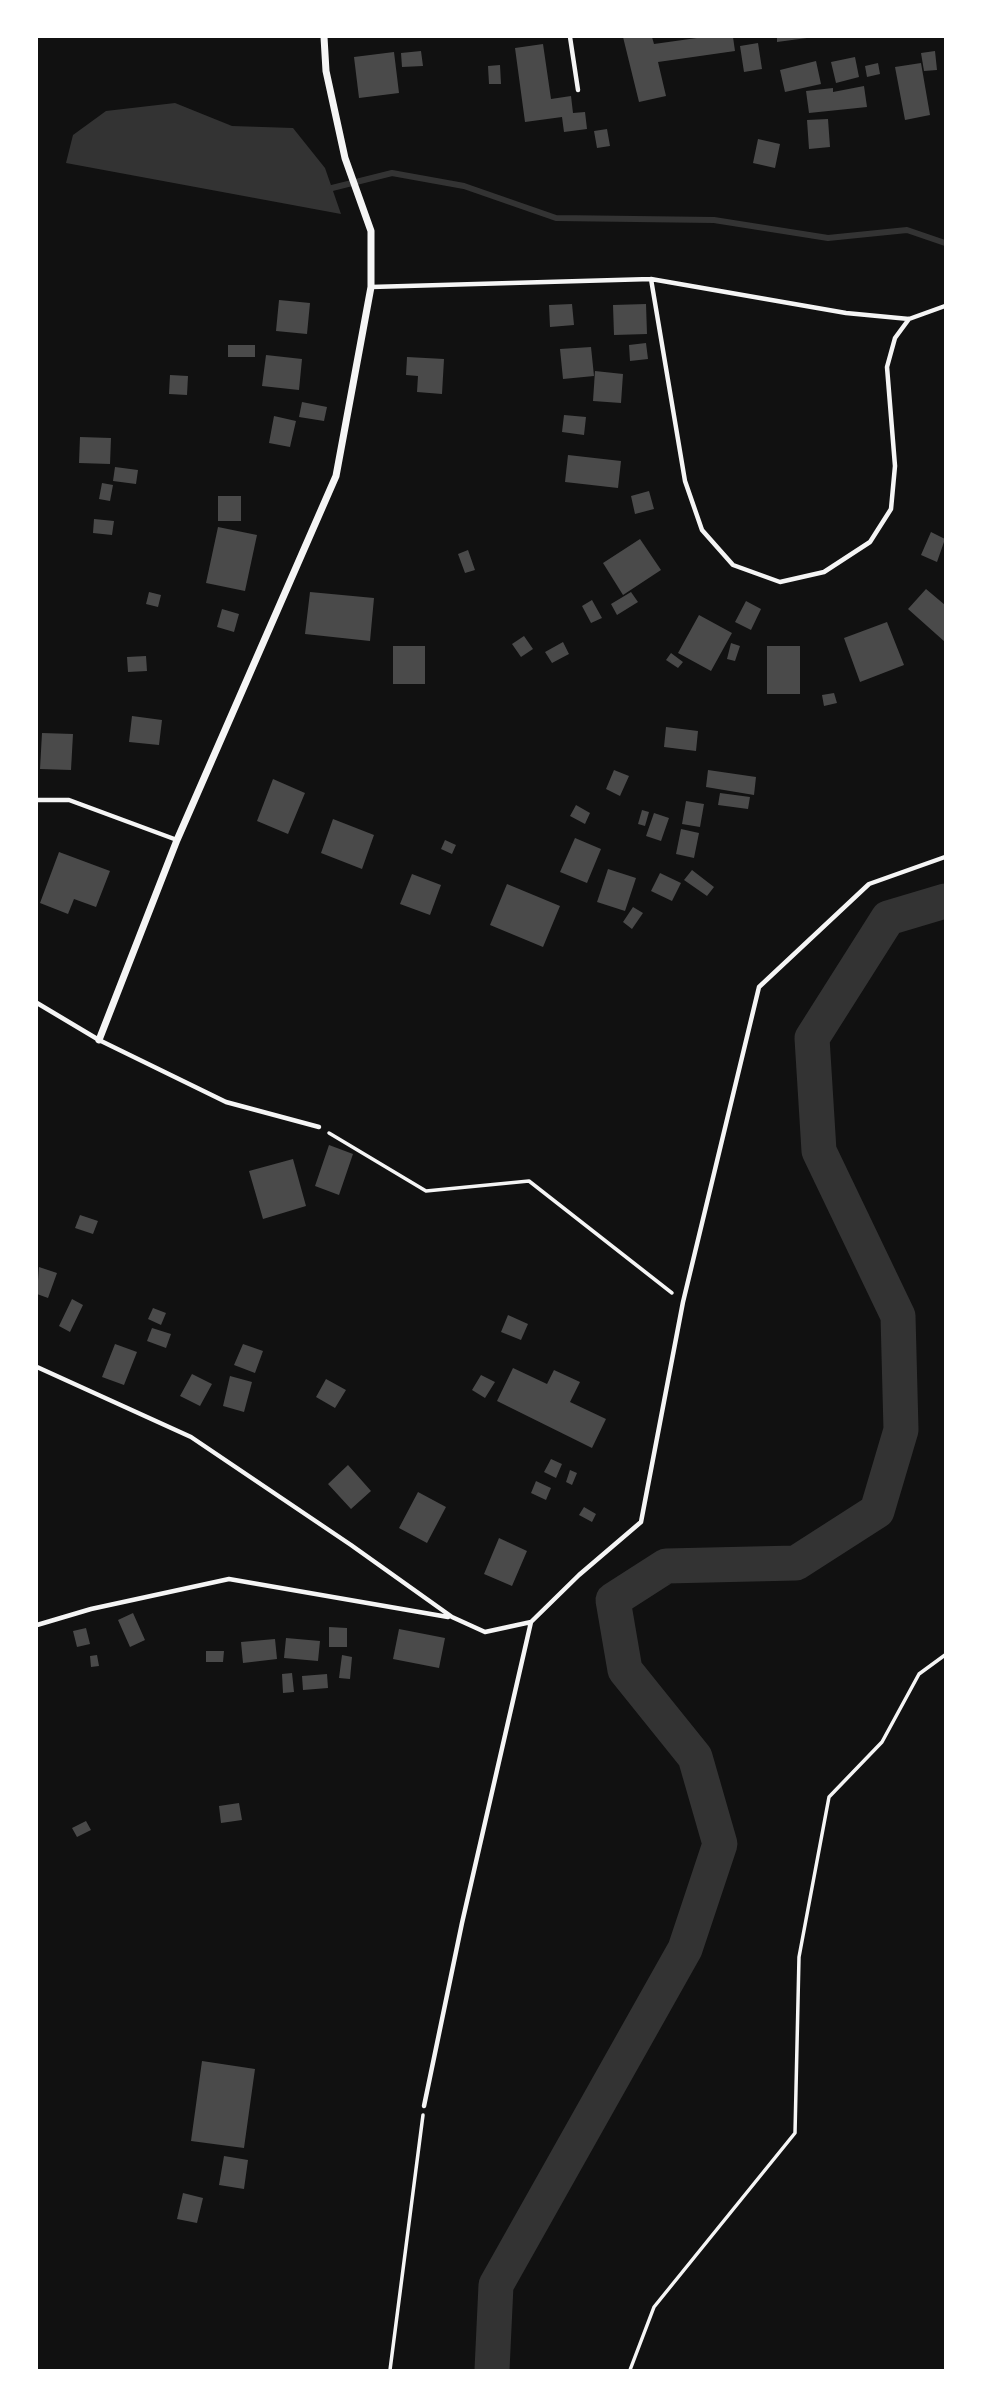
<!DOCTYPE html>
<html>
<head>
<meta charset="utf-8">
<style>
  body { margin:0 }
  #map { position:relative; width:982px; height:2407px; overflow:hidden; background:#111; font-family:"Source Sans 3",sans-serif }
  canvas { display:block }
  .frame { position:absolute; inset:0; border:38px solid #fff; pointer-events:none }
</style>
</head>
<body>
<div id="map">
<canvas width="982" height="2407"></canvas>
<div class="frame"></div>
</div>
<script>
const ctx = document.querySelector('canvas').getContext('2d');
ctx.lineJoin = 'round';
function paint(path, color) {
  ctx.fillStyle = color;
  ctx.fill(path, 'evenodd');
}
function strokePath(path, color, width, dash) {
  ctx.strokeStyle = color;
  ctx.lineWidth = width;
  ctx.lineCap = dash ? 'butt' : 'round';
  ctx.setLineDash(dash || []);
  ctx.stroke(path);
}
paint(new Path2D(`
  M175,103L232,126L293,128L325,168L341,214L66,163L73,135L106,111Z`), '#333');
strokePath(new Path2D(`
  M332,188L392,173L464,186L556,218L714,220L828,238L907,230L945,243`), '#333', 6);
strokePath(new Path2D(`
  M492,2370L496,2285L685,1949L720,1844L695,1757L625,1670L613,1600L666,1566L796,1563L877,1511L901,1430L898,1316L819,1151L812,1038L888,918L945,901`), '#333', 35);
paint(new Path2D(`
  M623,37H652L654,44L704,37H733L735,51L658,62L666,96L639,102Z
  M777,37H807V38L777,42Z
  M758,43L762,69L744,72L740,46Z
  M543,44L551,99L571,96L573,113L585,112L587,129L564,132L562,117L525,122L515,48Z
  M421,51L423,66L402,67L401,53Z
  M935,51L937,70L924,71L921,53Z
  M394,52L399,93L359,98L354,57Z
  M855,57L859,77L836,83L831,62Z
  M816,61L821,84L785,92L780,70Z
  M878,63L880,74L867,77L865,66Z
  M921,63L930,115L905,120L895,67Z
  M500,65L501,84H489L488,66Z
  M864,86L867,107L809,113L806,91L833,88V92Z
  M828,119L830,147L809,149L807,120Z
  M607,129L610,146L597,148L594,131Z
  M758,139L780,144L775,168L753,163Z
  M279,300L310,303L307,334L276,331Z
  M572,304L574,325L550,327L549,305Z
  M646,304L647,334L614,335L613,305Z
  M646,343L648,359L630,361L629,345Z
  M228,345H255V357H228Z
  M591,347L594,376L563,379L560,349Z
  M266,355L302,359L299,390L262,386Z
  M407,357L444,359L442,394L417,392L418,376L406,375Z
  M595,371L623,374L621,403L593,401Z
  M170,375L188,376L187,395L169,394Z
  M302,402L327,407L324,421L299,417Z
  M564,415L586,417L584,435L562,432Z
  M274,416L296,421L290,447L269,443Z
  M80,437L111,438L110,464L79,463Z
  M568,455L621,461L618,488L565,482Z
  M115,467L138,470L136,484L113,481Z
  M102,483L113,485L110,501L99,499Z
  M649,491L654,509L635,514L631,496Z
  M218,496H241V521H218Z
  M94,519L114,521L112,535L93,533Z
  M218,527L257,535L245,591L206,583Z
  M931,532L945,539L937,562L921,555Z
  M640,539L661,570L623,595L603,563Z
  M468,550L475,570L465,573L458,554Z
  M926,589L945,605V642L908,609Z
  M149,592L161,595L158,607L146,604Z
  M310,592L374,598L370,641L305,634Z
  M631,592L638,602L617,615L611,604Z
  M592,600L602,618L591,623L582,606Z
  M746,601L761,609L751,630L735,622Z
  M222,609L239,614L234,632L217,627Z
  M699,615L732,633L711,671L678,653Z
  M887,622L904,665L860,682L844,638Z
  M524,636L533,649L521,657L512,644Z
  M563,642L569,654L552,663L545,652Z
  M731,643L740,646L735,661L727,659Z
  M393,646H425V684H393Z
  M767,646H800V694H767Z
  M671,653L683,662L678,668L666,660Z
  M146,656L147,671L128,672L127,657Z
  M834,693L837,703L824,706L822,695Z
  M132,716L162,720L159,745L129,742Z
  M666,727L698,731L696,751L664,747Z
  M42,733L73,734L71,770L40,769Z
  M614,770L629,776L620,796L606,789Z
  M708,770L756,777L754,795L706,787Z
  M273,779L305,793L288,834L257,821Z
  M720,793L750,797L748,809L718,805Z
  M686,801L704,804L700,827L682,824Z
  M576,805L590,813L585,824L570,816Z
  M642,810L649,812L645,826L638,824Z
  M654,813L669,818L661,841L646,836Z
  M333,819L374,835L362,869L321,853Z
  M681,829L699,833L694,858L676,854Z
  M575,838L601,849L587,883L560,872Z
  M445,840L456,845L452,854L441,849Z
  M59,852L110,871L96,907L74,899L68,914L40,903Z
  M608,869L636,878L625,911L597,902Z
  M692,870L714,887L707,896L684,880Z
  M660,873L681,883L672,901L651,891Z
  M412,874L441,885L430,915L400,904Z
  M507,884L560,906L543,947L490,925Z
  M633,907L643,913L632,929L623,922Z
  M329,1145L353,1154L339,1195L315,1186Z
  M293,1159L306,1206L263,1219L249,1171Z
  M80,1215L98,1221L93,1234L75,1228Z
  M39,1267L57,1273L48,1298L37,1294Z
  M72,1299L83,1305L70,1332L59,1326Z
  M153,1308L166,1313L161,1325L148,1319Z
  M508,1315L528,1324L521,1340L501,1332Z
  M152,1328L171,1334L166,1348L147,1341Z
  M115,1344L137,1352L124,1385L102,1377Z
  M243,1344L263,1351L255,1373L234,1365Z
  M513,1368L547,1384L554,1370L580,1382L570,1402L606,1419L592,1448L497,1401Z
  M192,1374L212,1384L200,1406L180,1396Z
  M481,1375L495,1382L485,1398L472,1390Z
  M230,1376L252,1382L244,1412L223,1406Z
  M326,1379L346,1390L335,1408L316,1397Z
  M551,1459L562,1464L556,1478L544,1472Z
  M348,1465L371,1491L351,1509L328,1484Z
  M570,1470L577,1473L572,1485L566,1482Z
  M536,1481L551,1488L546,1500L531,1493Z
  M418,1492L446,1507L427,1543L399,1528Z
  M584,1507L596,1514L592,1522L579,1515Z
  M499,1538L527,1551L512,1586L484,1574Z
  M133,1613L145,1640L130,1647L118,1620Z
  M329,1627L347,1628V1647H329Z
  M86,1628L90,1644L77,1647L73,1631Z
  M399,1629L445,1638L439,1668L393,1659Z
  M286,1638L320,1641L318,1661L284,1658Z
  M275,1639L277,1659L243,1663L241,1642Z
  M206,1651H224L223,1662H206Z
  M97,1655L99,1666L91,1667L90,1656Z
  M342,1655L352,1657L350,1679L339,1678Z
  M292,1673L294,1692L283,1693L282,1674Z
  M327,1674L328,1688L303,1690L302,1676Z
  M239,1803L242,1820L221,1823L219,1806Z
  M86,1821L91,1830L77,1837L72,1828Z
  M202,2061L255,2069L244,2148L191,2141Z
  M224,2156L248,2160L244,2189L219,2185Z
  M183,2193L203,2198L197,2223L177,2219Z`), '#4a4a4a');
strokePath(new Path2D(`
  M329,1133L426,1191L529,1181L672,1293
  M390,2370L423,2115
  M630,2370L654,2307L795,2133L799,1957L829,1797L882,1742L919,1674L945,1655`), '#f5f5f5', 3.5);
strokePath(new Path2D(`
  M570,37L578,90
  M371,287L651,279
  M909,319L895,338L887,367L895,466L891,509L870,542L824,572L780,582L733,565L702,530L685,481L651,279L846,313L909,319L945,306
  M37,800H69L177,840
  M37,1003L99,1040L226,1102L319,1127
  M37,1367L191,1437L351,1545L452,1617L485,1632L531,1622L579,1575L641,1522L683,1302L759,987L869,884L945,857
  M37,1625L91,1609L229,1579L448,1617
  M424,2106L462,1923L531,1622`), '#f5f5f5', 4.5);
strokePath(new Path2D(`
  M99,1040L177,840L336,476L371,287V231L345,158L326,71L324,37`), '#f5f5f5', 7);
</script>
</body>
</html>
